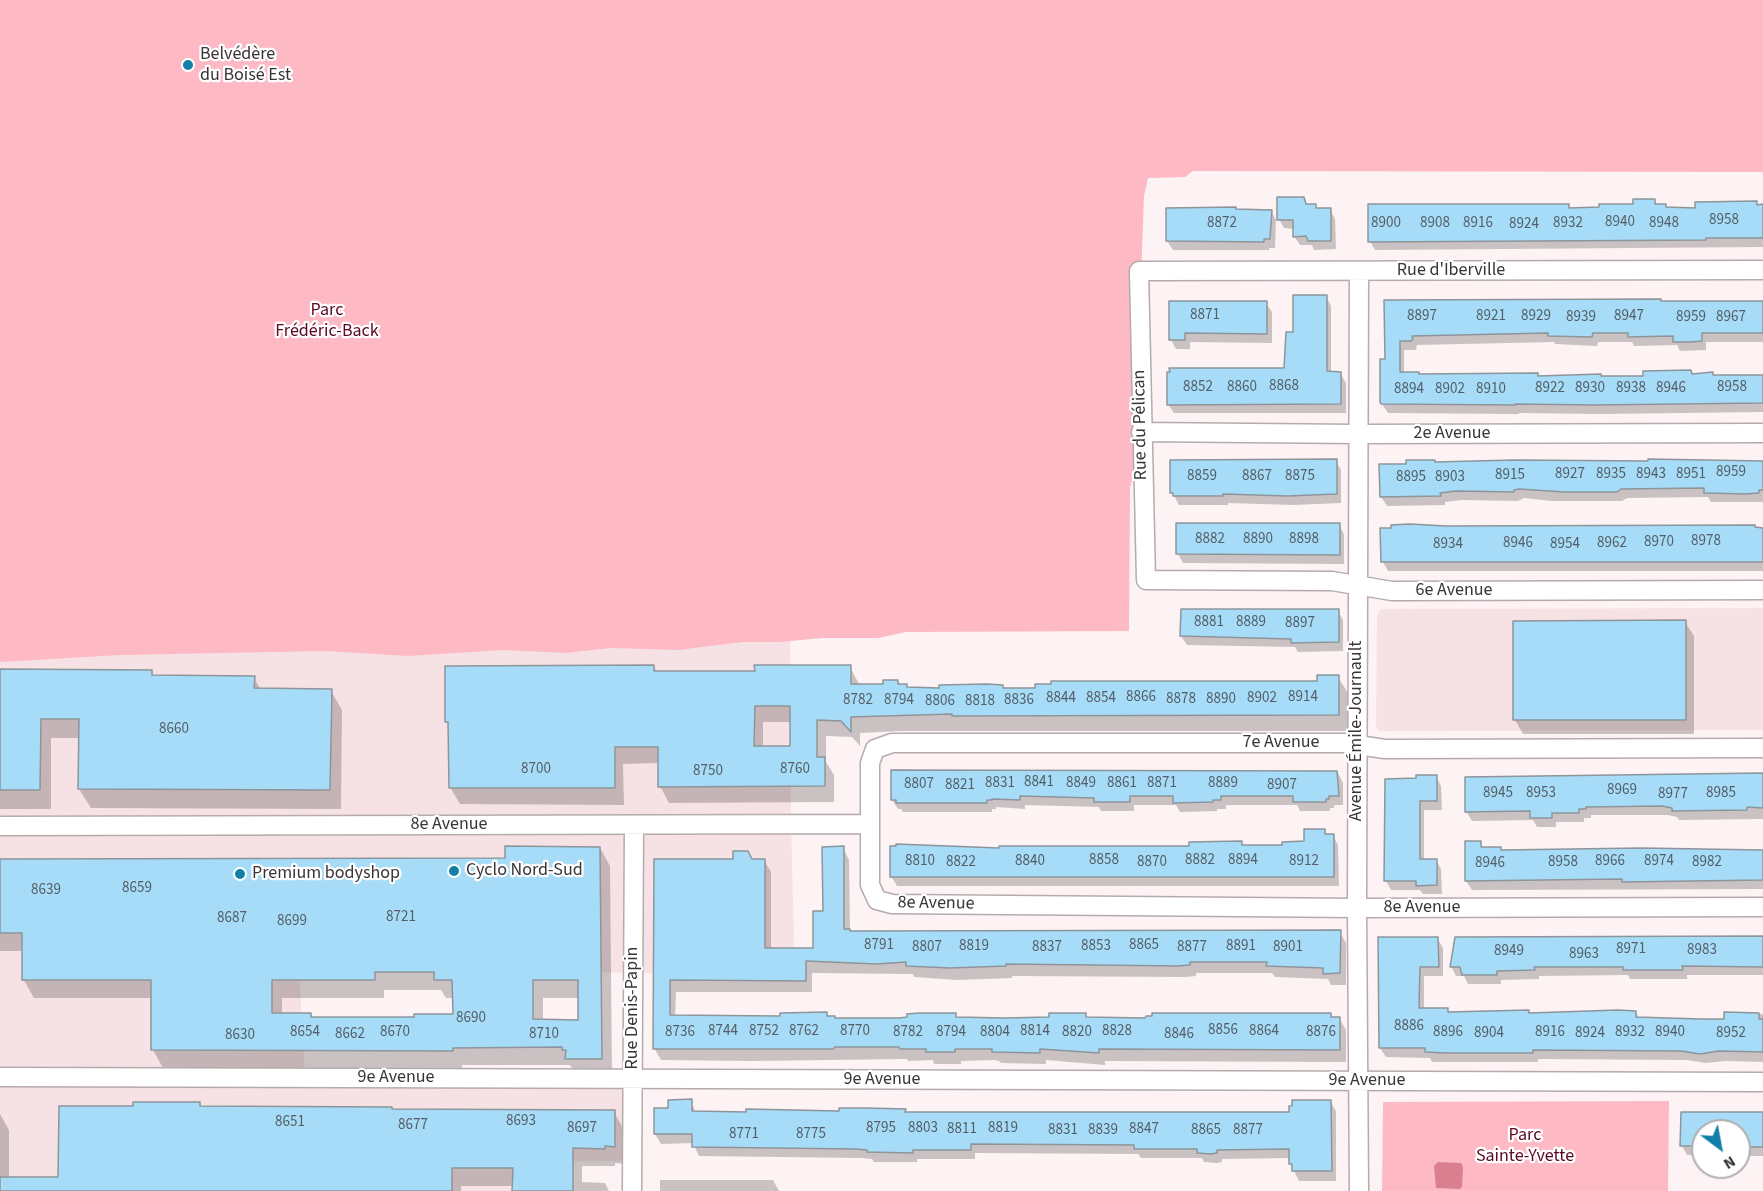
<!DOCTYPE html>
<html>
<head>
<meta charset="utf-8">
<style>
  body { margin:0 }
  #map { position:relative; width:1763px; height:1191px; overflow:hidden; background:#fdf2f4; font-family:"Source Sans 3",sans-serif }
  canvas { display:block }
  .north { position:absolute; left:1691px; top:1119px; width:60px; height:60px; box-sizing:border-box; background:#fff; border:2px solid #b0aeae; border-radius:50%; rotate:148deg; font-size:16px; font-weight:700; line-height:24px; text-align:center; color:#393435 }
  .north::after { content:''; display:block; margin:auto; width:21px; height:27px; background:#137fa8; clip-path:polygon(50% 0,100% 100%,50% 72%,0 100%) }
</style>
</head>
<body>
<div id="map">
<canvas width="1763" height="1191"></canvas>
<div class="north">N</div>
</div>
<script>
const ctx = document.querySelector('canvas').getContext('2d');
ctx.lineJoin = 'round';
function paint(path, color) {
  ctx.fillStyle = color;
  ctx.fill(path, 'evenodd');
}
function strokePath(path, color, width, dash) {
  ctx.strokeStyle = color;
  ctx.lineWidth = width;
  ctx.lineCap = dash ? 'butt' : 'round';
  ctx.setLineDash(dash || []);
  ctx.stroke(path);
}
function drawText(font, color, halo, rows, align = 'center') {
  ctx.font = font + ' "Source Sans 3",sans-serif';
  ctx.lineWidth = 4.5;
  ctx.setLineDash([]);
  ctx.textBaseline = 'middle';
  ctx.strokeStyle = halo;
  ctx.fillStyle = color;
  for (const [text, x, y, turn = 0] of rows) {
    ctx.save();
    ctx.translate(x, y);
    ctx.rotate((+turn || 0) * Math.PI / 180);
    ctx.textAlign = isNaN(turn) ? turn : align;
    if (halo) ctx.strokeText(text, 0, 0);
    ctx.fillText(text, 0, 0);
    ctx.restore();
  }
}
paint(new Path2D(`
  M1763,608V730L1380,731L1376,727L1377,615L1381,609Z
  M790,632L791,823L795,974L299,970L305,1078H633L634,1161L513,1162L511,1191H0V650Z`), '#f6e2e4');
paint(new Path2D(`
  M0,0H1763V172L1193,171L1185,177L1148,178L1144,196L1140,305L1141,454L1130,487L1129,631L906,632L878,638H822L780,642H743L678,650L611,648L565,653L503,650L408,656L326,651L120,655L0,662Z
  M1669,1101L1668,1191H1382L1383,1102Z`), '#fdbac4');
paint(new Path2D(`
  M1438,1162L1461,1163L1463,1167L1462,1187L1460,1189L1436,1188L1434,1166Z`), '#d97f8f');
paint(new Path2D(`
  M1303,199L1307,205H1315L1317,209H1330L1335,219L1336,249L1314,250L1312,245H1300L1294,236V229L1284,228L1279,219Z
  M1654,200L1657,205L1667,209H1696L1756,203L1758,206H1763V247L1375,250L1370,241L1568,206L1570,209L1634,205Z
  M1167,209L1271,211L1276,220L1275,248H1269V250H1173L1167,241Z
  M1326,296L1331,306V373H1340L1346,383V413H1174L1168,404L1285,369L1294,334Z
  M1386,301L1763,302V342H1706V350L1680,351L1677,345L1634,346L1632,342H1598L1597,346L1555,344L1554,342L1417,345L1416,350H1404V374L1419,376L1537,374L1539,378L1645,377L1691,371L1693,375L1714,377L1763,376V412L1600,414L1519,413V414L1388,413L1382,404L1386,361Z
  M1171,302L1266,303L1272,312V343L1190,342V349H1176L1171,340Z
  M1336,461L1341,470V503L1294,505L1228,503V505H1179L1172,492Z
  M1763,461V502H1711L1708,497L1627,498L1622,501H1552L1524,498L1518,501L1462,500L1445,502V505L1387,506L1381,497L1435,463Z
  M1339,525L1344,534V564L1183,563L1178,554Z
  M1763,528V571H1388L1383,562Z
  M1338,611L1343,620V651L1298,652L1295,647L1187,645L1181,636V612Z
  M1685,622L1694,636V734H1523L1515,720V623Z
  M653,666L657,672H756L850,667L860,686H885L897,681L900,686L908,689H940L1002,686L1004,689L1319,682L1338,677L1348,693V731H901L860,733V746L852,737L826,736V762L834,775V802L669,803L660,786V763L623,764L624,805L460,804L450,787V728L446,721ZM763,722H791V747H763Z
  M0,671H151L154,677L254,678L261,690L331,691L342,710L341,809L91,808L79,789L80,738H51V809H0Z
  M892,772L1338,773L1343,783V805H1334V808H1330V811H1300L1297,805H1226V809H1217V811L1180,812L1176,805H1134V811H1101L1099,807L1025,805V809L996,807V809H992V812H903L901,809H898L892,800Z
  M1763,775V819L1679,820L1677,817L1668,815H1591V818H1584V822H1556V827H1537L1533,820L1472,821L1466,811Z
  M1436,776L1441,786L1442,810H1424V860H1436L1441,869L1442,894H1423L1420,890H1391L1386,881L1418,780Z
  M1325,831L1328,836H1333L1338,845L1339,886H897L891,876L898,845L965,846L966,849L1190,847L1241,843L1243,846L1283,847L1306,843Z
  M1480,843L1484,849L1501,851H1763V889L1472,890L1466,881Z
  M600,848L610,866L612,1077H577L570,1065H462V1069L163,1068L153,1050V998H34L23,979L24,951H0V860H507ZM384,990H441L446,998H454V1015L415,1019H313L310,1015L282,1014V998H384ZM543,998H579V1021H543Z
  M843,848L849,860L850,932H1340L1346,943V985H1331L1328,979L1275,977L1272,973H1196V976L1186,977L1012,976V978L957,980L914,977L913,974L812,973V992H676L675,1017H781L826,1014L828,1017L835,1020H899L955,1015L957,1019H1051L1085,1014L1088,1019H1146L1330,1015L1332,1018H1339L1346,1030V1062L1105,1061V1065L1046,1060V1064L1001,1063L999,1061L994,1060L961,1061V1064H934L933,1060L908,1061L907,1059L751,1061L661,1060L654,1048L656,860H764L771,872V950L814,949Z
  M1379,938H1437L1443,948V976H1424V1009H1447L1449,1013L1530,1015L1636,1012L1639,1019L1726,1020V1014H1763V1062L1725,1061L1706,1063L1687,1060L1538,1059V1062H1432L1430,1058L1386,1057L1380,1048Z
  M1763,938V975H1687V979H1630L1628,975L1539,976V979L1501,980V984H1468L1464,976H1456L1451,966Z
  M691,1101L696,1113L905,1110L906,1113H1290L1330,1101L1336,1111V1181H1299L1294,1171L1291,1158L1222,1159V1162L1217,1163L1204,1162L1202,1158H1141L1138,1154L975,1153V1159H917V1162H874L872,1159L861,1158L699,1156L693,1143L661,1144L655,1134L669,1109Z
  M199,1104L201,1107L393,1111L614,1112L624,1130V1164L615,1163V1166H582V1182L605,1183L609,1191H514V1186H461V1191H0V1114L9,1130V1179H59L134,1108Z
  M1683,1113L1763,1114V1156H1739V1131H1703V1155H1687L1682,1146Z
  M660,1180H773L779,1191H660Z`), '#0003');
const building = new Path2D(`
  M1277,197H1304L1306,204H1316V208H1331V241H1308L1306,236L1293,237V220H1277Z
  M1633,199H1655V204H1666V207L1695,208V202L1757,201V205L1763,204V238H1706V240L1368,242V204H1569V208L1599,207V204H1633Z
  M1236,207V209L1272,210L1270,239H1264V242L1166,241V208Z
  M1293,295H1327V371L1341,372V404L1167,405V372H1170L1169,368H1284L1286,332H1293Z
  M1661,299V301H1763V333H1702V341L1691,342H1673V336L1628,337V333H1593L1592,337L1548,336V333L1412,336L1413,339L1411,341H1400V372H1419V374L1538,373V376L1601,374V376H1643V371L1691,370L1692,374L1713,372V375H1763V403L1594,405L1515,404V405L1381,404L1380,402V359H1385L1384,300Z
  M1169,301H1267V334L1185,333V340H1169Z
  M1337,459V494L1288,496L1223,494V496H1173V493H1170V460Z
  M1648,459L1763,461V490H1759V493L1745,494L1704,493V488L1621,489L1617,492H1564L1519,489L1514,490V492L1456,491L1440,493L1441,496L1380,497L1379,464H1406V460H1435V462L1514,460L1648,461Z
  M1176,523H1340V555L1176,554Z
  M1410,524L1446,526L1755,525V527L1763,528V562H1381L1380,528H1391V525Z
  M1181,609H1339V642L1291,643V639L1180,636Z
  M1686,620V720H1513V621Z
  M654,665V671H755L754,665H851V684H883V680H898V684H907V687L939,688V685L987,684L1003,685V688H1035V684H1051V681H1317V675H1339V715L952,716V714L851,717V732L841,721L817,720V757H825V786L658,787V747H615V788H449L448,722H445V666ZM755,706H790V746H754Z
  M0,669L152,670V675L255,676L254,688L332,689L330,790L78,789L79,719H41L40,790H0Z
  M891,770L1337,771L1339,796H1329V799H1326V802H1293V796H1221V800H1213V802L1173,803V796H1130V802H1094V798L1020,796V800L992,799V800H987V803H896V800H891Z
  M1763,773V808L1747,807V810L1672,811V808L1662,806L1586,807V809H1579V813H1552V818H1530V811L1465,812V777Z
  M1416,775H1437V801H1420V859H1437V885L1416,886V881H1384L1385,779L1416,778Z
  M1304,829H1325V834H1334V877H890V846H896V844L999,848V846H1189V842L1242,841V845H1282V842L1304,841Z
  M1465,841H1481V847H1501V850L1642,848L1763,850V880L1622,882V879L1465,881Z
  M505,846L600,847L602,1059H565L566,1050H562V1047L453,1048V1051L151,1050V980H22V933H0V859L505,858ZM375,972H434V980H452L453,1014H414V1017H311V1013H272V980H375ZM533,980H578V1020L533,1019Z
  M844,846V929H850V931L1341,930L1340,973L1323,974V968L1266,966L1267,962H1190V965L1178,966L1006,964V966L950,968L906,966V962L877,964L806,961V981L670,980V1015L780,1016V1013L827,1012V1016H835V1018H899L907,1017V1014L919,1013H956V1017L1005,1018L1049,1017V1013H1086V1017L1145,1018L1146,1016H1152V1013H1331V1017H1340V1050L1099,1049V1053L1040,1049V1053L992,1052V1049H955V1052H926V1049H900L899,1047H835L833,1049H653L654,859H733V851H748L752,859H765V948H813V911H823L822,847Z
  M1763,936V967L1682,966L1683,970H1623V967H1534L1535,970L1497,971V975H1462L1460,967H1450L1455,937Z
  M1378,937H1438L1439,967H1420L1419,1008H1448V1012L1529,1010V1013L1618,1010L1636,1011V1017L1701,1019H1724V1012L1759,1013V1019H1763V1052L1719,1051L1700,1054L1681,1051L1533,1050V1053H1446L1425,1052V1048H1379Z
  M692,1099V1111L746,1112V1109L839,1111V1108H866L906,1109L905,1112H1289V1106H1292V1100H1331L1332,1171H1292V1164H1289V1149L1217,1150V1153L1211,1154L1197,1153V1149H1134V1145L971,1144V1150H913V1153L867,1152V1150L855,1149L692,1147V1134H654V1108H668V1100Z
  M133,1102H200V1106L392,1107V1109L615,1110V1147L605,1146V1149L573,1148V1191H512L513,1168H452V1191H0V1177H58L59,1106H133Z
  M1681,1112H1763V1147H1739V1131H1703V1146H1680Z`);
paint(building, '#a6dcf7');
strokePath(building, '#8d959a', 1.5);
const street = new Path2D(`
  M1763,270L1139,271L1146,580L1332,581L1392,591L1763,590
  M1141,432L1358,434L1763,433
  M1763,748L1385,749L1344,743H892L875,749L870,763V885L877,900L892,904L1357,908L1763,907
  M0,826L870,824
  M0,1077L1763,1082
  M632,1191L634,825
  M1359,1191L1357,908L1359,271`);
strokePath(street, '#b5abac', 21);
strokePath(street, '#fff', 18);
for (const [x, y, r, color] of [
  [188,65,6,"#137fa8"],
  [454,871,6,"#137fa8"],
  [240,874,6,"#137fa8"]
]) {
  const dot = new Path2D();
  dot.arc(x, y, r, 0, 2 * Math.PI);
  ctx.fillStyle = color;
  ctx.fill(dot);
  strokePath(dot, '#fff', 2);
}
drawText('15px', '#545e66', null, [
  ["8958",1724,221],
  ["8940",1620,223],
  ["8872",1222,224],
  ["8900",1386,224],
  ["8908",1435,224],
  ["8916",1478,224],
  ["8932",1568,224],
  ["8948",1664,224],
  ["8924",1524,225],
  ["8871",1205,316],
  ["8897",1422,317],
  ["8921",1491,317],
  ["8929",1536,317],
  ["8947",1629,317],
  ["8939",1581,318],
  ["8959",1691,318],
  ["8967",1731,318],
  ["8868",1284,387],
  ["8852",1198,388],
  ["8860",1242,388],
  ["8958",1732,388],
  ["8922",1550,389],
  ["8930",1590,389],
  ["8938",1631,389],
  ["8946",1671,389],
  ["8894",1409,390],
  ["8902",1450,390],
  ["8910",1491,390],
  ["8959",1731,473],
  ["8927",1570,475],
  ["8935",1611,475],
  ["8943",1651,475],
  ["8951",1691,475],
  ["8915",1510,476],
  ["8859",1202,477],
  ["8867",1257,477],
  ["8875",1300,477],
  ["8895",1411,478],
  ["8903",1450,478],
  ["8882",1210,540],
  ["8890",1258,540],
  ["8898",1304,540],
  ["8978",1706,542],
  ["8970",1659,543],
  ["8946",1518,544],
  ["8962",1612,544],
  ["8934",1448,545],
  ["8954",1565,545],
  ["8881",1209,623],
  ["8889",1251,623],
  ["8897",1300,624],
  ["8866",1141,698],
  ["8914",1303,698],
  ["8844",1061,699],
  ["8854",1101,699],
  ["8902",1262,699],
  ["8878",1181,700],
  ["8890",1221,700],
  ["8782",858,701],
  ["8794",899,701],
  ["8836",1019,701],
  ["8806",940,702],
  ["8818",980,702],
  ["8660",174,730],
  ["8700",536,770],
  ["8760",795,770],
  ["8750",708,772],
  ["8841",1039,783],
  ["8831",1000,784],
  ["8849",1081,784],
  ["8861",1122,784],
  ["8871",1162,784],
  ["8889",1223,784],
  ["8807",919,785],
  ["8821",960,786],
  ["8907",1282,786],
  ["8969",1622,791],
  ["8945",1498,794],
  ["8953",1541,794],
  ["8985",1721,794],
  ["8977",1673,795],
  ["8858",1104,861],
  ["8882",1200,861],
  ["8894",1243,861],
  ["8810",920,862],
  ["8840",1030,862],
  ["8912",1304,862],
  ["8966",1610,862],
  ["8974",1659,862],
  ["8822",961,863],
  ["8870",1152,863],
  ["8958",1563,863],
  ["8982",1707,863],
  ["8946",1490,864],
  ["8659",137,889],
  ["8639",46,891],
  ["8721",401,918],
  ["8687",232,919],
  ["8699",292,922],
  ["8791",879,946],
  ["8865",1144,946],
  ["8819",974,947],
  ["8853",1096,947],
  ["8891",1241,947],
  ["8807",927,948],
  ["8837",1047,948],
  ["8877",1192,948],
  ["8901",1288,948],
  ["8971",1631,950],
  ["8983",1702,951],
  ["8949",1509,952],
  ["8963",1584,955],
  ["8690",471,1019],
  ["8886",1409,1027],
  ["8856",1223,1031],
  ["8744",723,1032],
  ["8752",764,1032],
  ["8762",804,1032],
  ["8770",855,1032],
  ["8814",1035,1032],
  ["8828",1117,1032],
  ["8864",1264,1032],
  ["8654",305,1033],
  ["8670",395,1033],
  ["8736",680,1033],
  ["8782",908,1033],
  ["8794",951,1033],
  ["8804",995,1033],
  ["8820",1077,1033],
  ["8876",1321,1033],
  ["8896",1448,1033],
  ["8916",1550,1033],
  ["8932",1630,1033],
  ["8940",1670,1033],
  ["8904",1489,1034],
  ["8924",1590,1034],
  ["8952",1731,1034],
  ["8662",350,1035],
  ["8710",544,1035],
  ["8846",1179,1035],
  ["8630",240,1036],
  ["8693",521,1122],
  ["8651",290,1123],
  ["8677",413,1126],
  ["8697",582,1129],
  ["8795",881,1129],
  ["8803",923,1129],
  ["8819",1003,1129],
  ["8811",962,1130],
  ["8847",1144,1130],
  ["8831",1063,1131],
  ["8839",1103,1131],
  ["8865",1206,1131],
  ["8877",1248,1131],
  ["8771",744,1135],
  ["8775",811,1135]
]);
drawText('18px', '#393435', '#fff', [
  ["Belvédère",200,55],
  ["du Boisé Est",200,76],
  ["Cyclo Nord-Sud",466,871],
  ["Premium bodyshop",252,874]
], 'left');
drawText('18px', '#393435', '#fff', [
  ["Rue d'Iberville",1451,271],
  ["Rue du Pélican",1141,425,-91],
  ["2e Avenue",1452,434],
  ["6e Avenue",1454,591],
  ["Avenue Émile-Journault",1357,731,-90],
  ["7e Avenue",1281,743],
  ["8e Avenue",449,825],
  ["8e Avenue",936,904,1],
  ["8e Avenue",1422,908],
  ["Rue Denis-Papin",633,1008,-90],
  ["9e Avenue",396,1078],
  ["9e Avenue",882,1080],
  ["9e Avenue",1367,1081]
]);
drawText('18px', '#5b0823', '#fff', [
  ["Parc",327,311],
  ["Frédéric-Back",327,332],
  ["Parc",1525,1136],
  ["Sainte-Yvette",1525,1157]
]);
</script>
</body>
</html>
